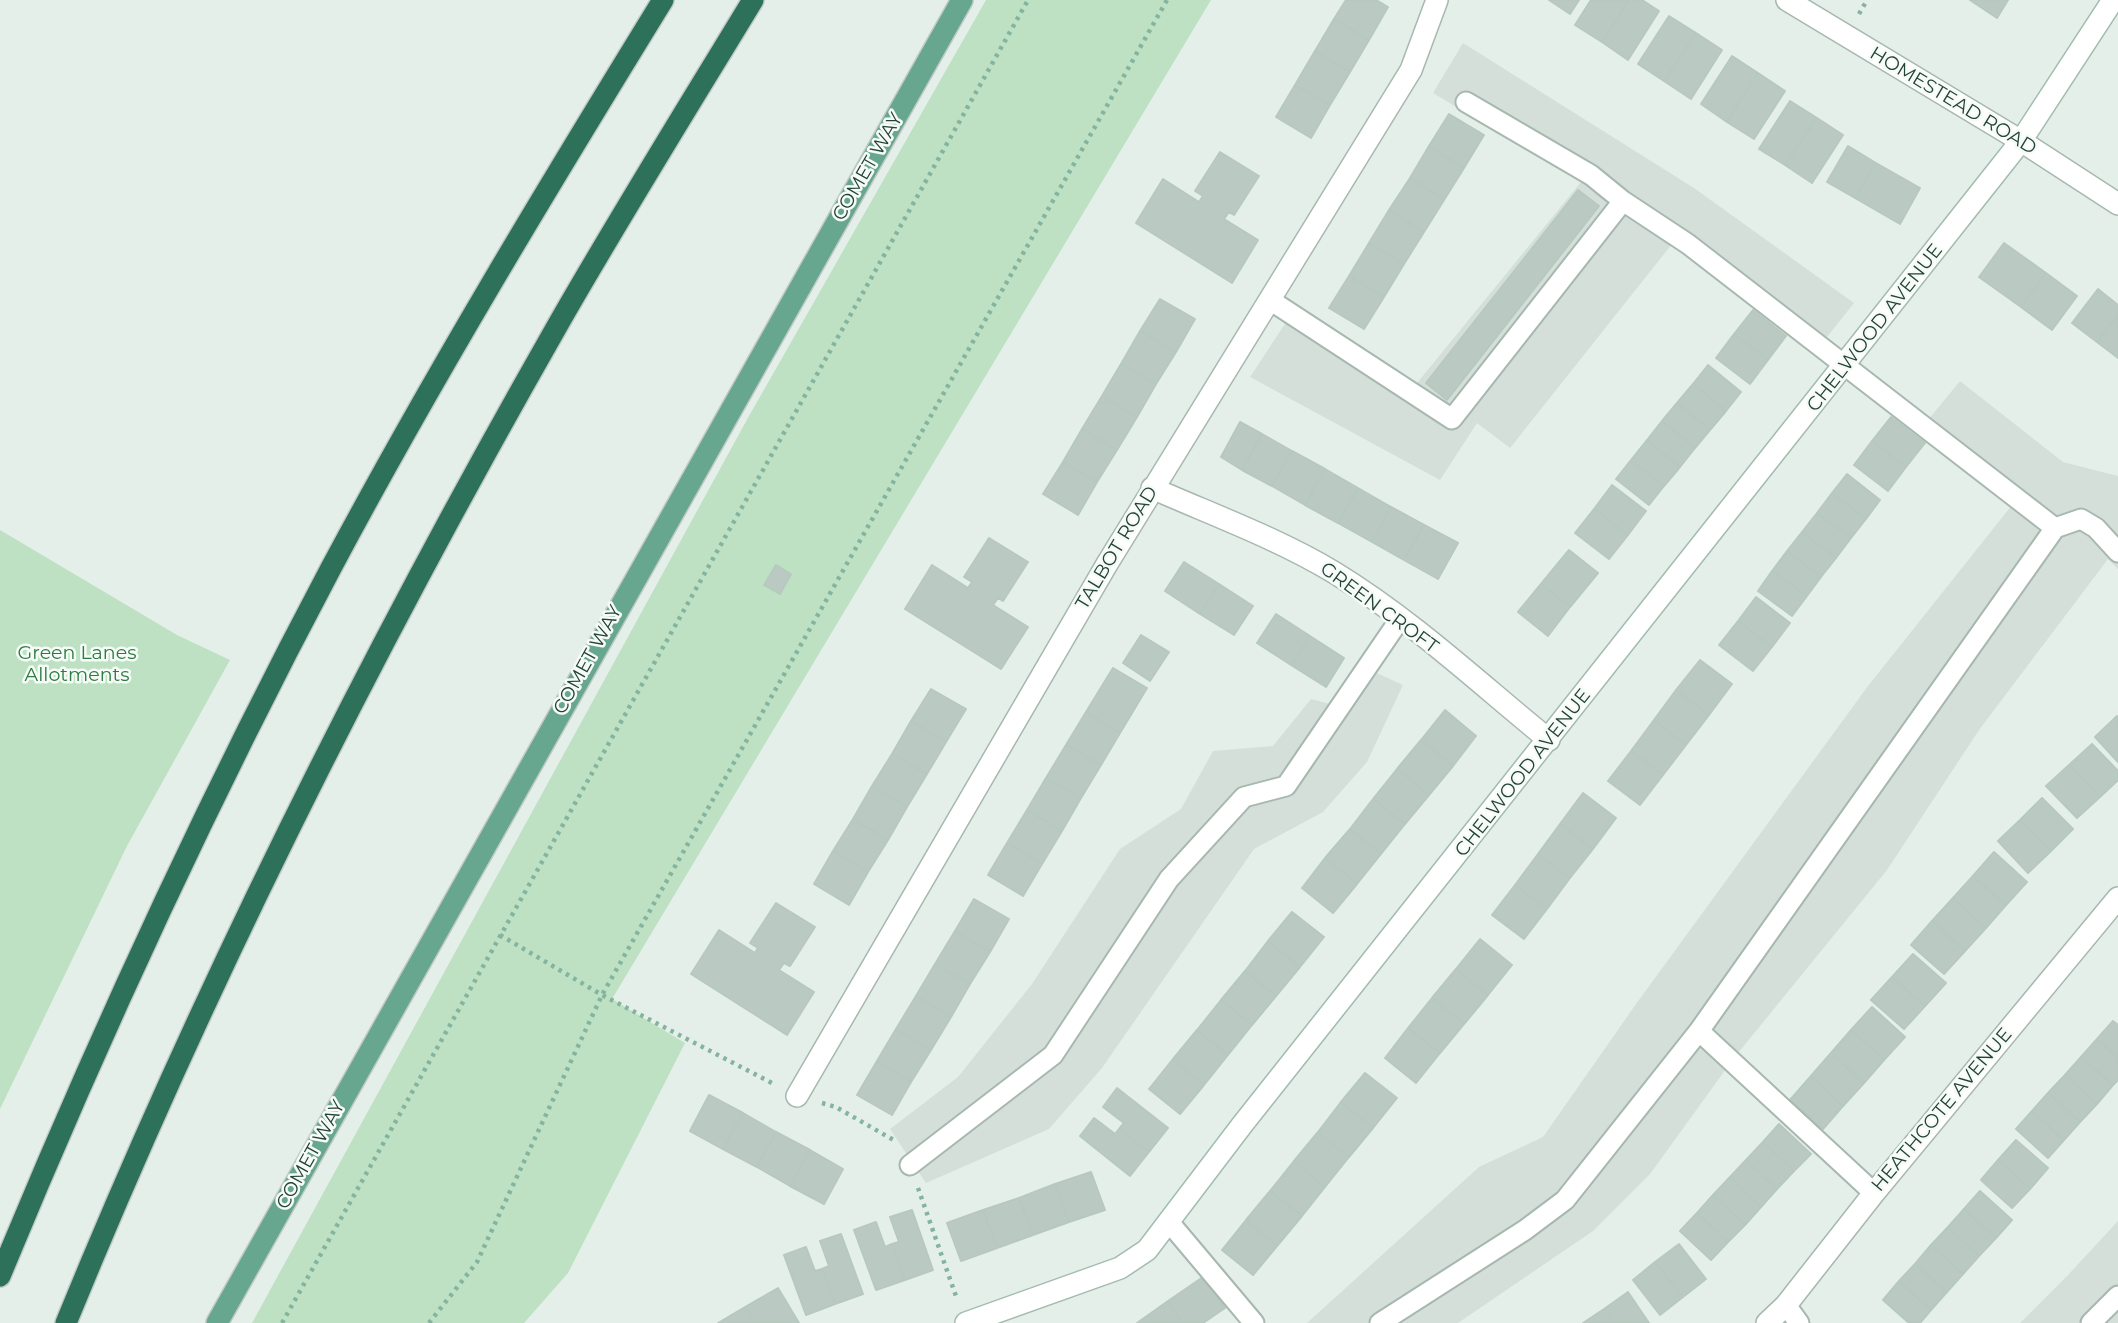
<!DOCTYPE html>
<html>
<head>
<meta charset="utf-8">
<style>
  body { margin:0 }
  canvas { display:block; background:#e5efe9 }
</style>
</head>
<body>
<canvas width="2118" height="1323"></canvas>
<script>
const ctx = document.querySelector('canvas').getContext('2d');
ctx.lineJoin = 'round';
function paint(path, color) {
  ctx.fillStyle = color;
  ctx.fill(path, 'evenodd');
}
function strokePath(path, color, width, dash) {
  ctx.strokeStyle = color;
  ctx.lineWidth = width;
  ctx.lineCap = dash ? 'butt' : 'round';
  ctx.setLineDash(dash || []);
  ctx.stroke(path);
}
function drawText(font, color, halo, rows, align = 'center') {
  ctx.font = font + ' Montserrat,sans-serif';
  ctx.lineWidth = 5;
  ctx.setLineDash([]);
  ctx.textBaseline = 'middle';
  ctx.strokeStyle = halo;
  ctx.fillStyle = color;
  for (const [text, x, y, turn = 0] of rows) {
    ctx.save();
    ctx.translate(x, y);
    ctx.rotate((+turn || 0) * Math.PI / 180);
    ctx.textAlign = isNaN(turn) ? turn : align;
    if (halo) ctx.strokeText(text, 0, 0);
    ctx.fillText(text, 0, 0);
    ctx.restore();
  }
}
paint(new Path2D(`
  M1463,43L1694,188L1854,303L1815,352L1672,244L1510,448L1477,423L1440,480L1250,377L1296,307L1413,388L1581,182L1433,93Z
  M1960,381L2063,462L2118,476V569L2108,559L1979,730L1887,870L1734,1058L1650,1174L1593,1231L1458,1323H1307L1479,1167L1543,1137L1636,1004L1868,686L2012,505L1919,431Z
  M1357,664L1403,685L1367,762L1323,812L1254,849L1102,1068L1049,1129L926,1183L890,1129L958,1077L1032,984L1120,849L1181,809L1213,751L1273,746L1311,699L1330,704Z
  M2118,1221V1323H2020L2068,1275Z`), '#d3dfd8');
paint(new Path2D(`
  M986,0H1211L612,999L685,1043L568,1273L524,1323H252L749,416Z
  M0,530L177,635L230,660L127,846L0,1109Z`), '#bde1c2');
const building = new Path2D(`
  M1346,0H1376L1388,7L1369,40L1334,19Z
  M1549,0H1579L1570,14Z
  M1591,0H1629L1602,42L1575,25Z
  M1629,0H1642L1659,11L1628,60L1602,42Z
  M1970,0H2008L1997,18Z
  M1669,16L1696,33L1664,81L1638,64Z
  M1334,19L1369,40L1350,72L1315,51Z
  M1696,33L1722,50L1691,99L1664,81Z
  M1315,51L1350,72L1330,105L1295,85Z
  M1732,56L1758,73L1727,122L1701,104Z
  M1758,73L1785,91L1754,139L1727,122Z
  M1295,85L1330,105L1311,138L1276,117Z
  M1790,101L1817,118L1785,165L1759,149Z
  M1449,114L1484,135L1464,168L1429,146Z
  M1817,118L1843,135L1812,183L1785,165Z
  M1429,146L1464,168L1444,200L1410,178Z
  M1848,146L1876,163L1855,198L1827,182Z
  M1220,152L1259,176L1234,215L1229,212L1224,219L1258,240L1232,283L1136,223L1163,179L1199,202L1203,196L1195,191Z
  M1876,163L1920,188L1900,224L1855,198Z
  M1410,178L1444,200L1424,232L1389,210Z
  M1578,190L1599,206L1447,400L1426,383Z
  M1389,210L1424,232L1404,264L1369,243Z
  M1369,243L1404,264L1384,297L1349,276Z
  M2004,243L2046,273L2021,307L1979,277Z
  M2046,273L2077,296L2052,330L2021,307Z
  M1349,276L1384,297L1364,329L1329,308Z
  M2098,289L2118,305V315L2097,342L2072,323Z
  M1160,299L1195,319L1176,352L1140,331Z
  M1753,310L1786,336L1768,360L1734,334Z
  M2118,315V358L2097,342Z
  M1140,331L1176,352L1156,384L1121,364Z
  M1734,334L1768,360L1750,384L1716,358Z
  M1121,364L1156,384L1137,417L1102,396Z
  M1708,365L1741,392L1726,411L1693,384Z
  M1693,384L1726,411L1710,430L1677,403Z
  M1102,396L1137,417L1117,450L1082,429Z
  M1677,403L1710,430L1695,448L1662,421Z
  M1891,417L1925,443L1906,467L1872,441Z
  M1662,421L1695,448L1680,467L1647,440Z
  M1240,422L1262,434L1242,470L1221,457Z
  M1082,429L1117,450L1097,482L1063,462Z
  M1262,434L1292,451L1272,486L1242,470Z
  M1647,440L1680,467L1664,486L1631,460Z
  M1872,441L1906,467L1888,491L1854,465Z
  M1292,451L1325,469L1305,505L1272,486Z
  M1631,460L1664,486L1649,505L1616,479Z
  M1063,462L1097,482L1078,515L1043,494Z
  M1325,469L1358,488L1338,523L1305,505Z
  M1847,474L1880,500L1866,519L1832,493Z
  M1612,485L1646,511L1628,535L1594,509Z
  M1358,488L1391,507L1372,542L1338,523Z
  M1832,493L1866,519L1851,538L1817,513Z
  M1391,507L1424,525L1404,560L1372,542Z
  M1594,509L1628,535L1609,559L1575,533Z
  M1817,513L1851,538L1836,558L1802,532Z
  M1424,525L1458,543L1438,579L1404,560Z
  M1802,532L1836,558L1821,577L1787,551Z
  M989,538L1028,562L1003,601L998,598L993,605L1028,627L1001,669L905,609L932,565L968,588L972,582L964,577Z
  M1569,550L1598,573L1570,607L1541,584Z
  M1787,551L1821,577L1807,596L1772,571Z
  M1184,562L1219,584L1200,614L1165,591Z
  M776,565L791,574L780,594L764,585Z
  M1772,571L1807,596L1792,616L1758,591Z
  M1219,584L1253,606L1234,635L1200,614Z
  M1541,584L1570,607L1548,636L1518,612Z
  M1756,597L1790,623L1772,647L1738,621Z
  M1276,614L1310,636L1291,665L1257,643Z
  M1738,621L1772,647L1753,671L1719,645Z
  M1141,635L1169,652L1150,681L1123,663Z
  M1310,636L1344,658L1326,687L1291,665Z
  M1700,660L1732,684L1709,715L1676,690Z
  M1113,668L1147,688L1120,733L1086,712Z
  M931,689L966,709L946,742L911,721Z
  M1676,690L1709,715L1686,745L1654,720Z
  M1445,710L1476,736L1453,766L1421,740Z
  M1086,712L1120,733L1101,765L1066,745Z
  M2117,716L2118,717V762L2095,737Z
  M1654,720L1686,745L1663,775L1631,751Z
  M911,721L946,742L927,774L892,754Z
  M1421,740L1453,766L1429,795L1397,769Z
  M2092,744L2118,771V780L2100,797L2069,765Z
  M1066,745L1101,765L1081,798L1046,778Z
  M1631,751L1663,775L1640,805L1608,781Z
  M892,754L927,774L907,807L872,786Z
  M2069,765L2100,797L2077,818L2046,786Z
  M1397,769L1429,795L1405,824L1373,799Z
  M1046,778L1081,798L1062,831L1027,810Z
  M872,786L907,807L888,840L853,819Z
  M1583,793L1616,818L1593,849L1560,824Z
  M2042,798L2073,829L2051,851L2020,820Z
  M1373,799L1405,824L1381,854L1350,829Z
  M1027,810L1062,831L1042,864L1007,843Z
  M853,819L888,840L868,872L833,851Z
  M2020,820L2051,851L2028,873L1998,841Z
  M1560,824L1593,849L1570,878L1538,854Z
  M1350,829L1381,854L1357,884L1325,858Z
  M1007,843L1042,864L1023,896L988,875Z
  M833,851L868,872L849,905L814,884Z
  M1994,852L2027,882L2006,905L1973,876Z
  M1538,854L1570,878L1547,909L1515,885Z
  M1325,858L1357,884L1333,913L1302,888Z
  M1973,876L2006,905L1986,928L1953,898Z
  M1515,885L1547,909L1524,939L1492,915Z
  M1953,898L1986,928L1965,951L1932,921Z
  M974,899L1009,919L990,952L955,931Z
  M776,903L815,927L790,966L784,963L779,970L814,992L787,1035L691,974L719,930L755,953L758,948L750,943Z
  M1292,912L1324,937L1300,967L1268,941Z
  M1932,921L1965,951L1944,974L1911,945Z
  M955,931L990,952L970,984L935,964Z
  M1480,939L1512,965L1488,995L1456,969Z
  M1268,941L1300,967L1276,996L1245,971Z
  M1913,954L1946,983L1925,1006L1892,977Z
  M935,964L970,984L951,1017L916,996Z
  M1456,969L1488,995L1464,1024L1432,998Z
  M1245,971L1276,996L1252,1025L1221,1000Z
  M1892,977L1925,1006L1904,1029L1871,1000Z
  M916,996L951,1017L931,1050L896,1029Z
  M1432,998L1464,1024L1440,1053L1408,1028Z
  M1221,1000L1252,1025L1228,1055L1197,1030Z
  M1872,1007L1905,1037L1884,1060L1851,1030Z
  M2113,1021L2118,1025V1058L2097,1039Z
  M1408,1028L1440,1053L1416,1083L1385,1058Z
  M896,1029L931,1050L911,1082L877,1061Z
  M1197,1030L1228,1055L1204,1085L1173,1059Z
  M1851,1030L1884,1060L1864,1083L1831,1053Z
  M2097,1039L2118,1058V1080L2113,1085L2081,1057Z
  M1831,1053L1864,1083L1843,1106L1811,1076Z
  M2081,1057L2113,1085L2097,1104L2065,1075Z
  M1173,1059L1204,1085L1180,1114L1149,1089Z
  M877,1061L911,1082L892,1115L857,1095Z
  M1365,1073L1397,1098L1373,1128L1341,1102Z
  M2065,1075L2097,1104L2080,1122L2048,1093Z
  M1811,1076L1843,1106L1823,1129L1790,1100Z
  M1117,1088L1168,1128L1149,1152L1119,1129L1124,1123L1103,1107Z
  M2048,1093L2080,1122L2064,1140L2032,1111Z
  M709,1095L743,1113L723,1149L690,1131Z
  M1341,1102L1373,1128L1349,1157L1318,1132Z
  M2032,1111L2064,1140L2048,1158L2016,1129Z
  M743,1113L776,1132L757,1167L723,1149Z
  M1094,1118L1115,1134L1119,1129L1149,1152L1130,1176L1080,1136Z
  M1779,1124L1811,1154L1794,1171L1763,1142Z
  M776,1132L810,1150L790,1186L757,1167Z
  M1318,1132L1349,1157L1325,1187L1294,1161Z
  M2016,1140L2048,1168L2030,1189L1998,1160Z
  M1763,1142L1794,1171L1777,1189L1746,1160Z
  M810,1150L843,1169L824,1204L790,1186Z
  M1746,1160L1777,1189L1761,1207L1730,1177Z
  M1998,1160L2030,1189L2012,1208L1981,1180Z
  M1294,1161L1325,1187L1302,1216L1270,1191Z
  M1091,1172L1105,1210L1069,1222L1055,1184Z
  M1730,1177L1761,1207L1745,1225L1713,1195Z
  M1055,1184L1069,1222L1033,1235L1019,1198Z
  M1270,1191L1302,1216L1277,1246L1246,1220Z
  M1980,1191L2012,1220L1996,1238L1964,1209Z
  M1713,1195L1745,1225L1728,1242L1697,1213Z
  M1019,1198L1033,1235L997,1248L983,1210Z
  M1964,1209L1996,1238L1979,1256L1948,1227Z
  M912,1210L933,1270L905,1280L892,1244L899,1242L890,1217Z
  M983,1210L997,1248L961,1261L947,1223Z
  M1697,1213L1728,1242L1711,1260L1680,1231Z
  M1246,1220L1277,1246L1253,1275L1222,1250Z
  M876,1222L885,1247L892,1244L905,1280L876,1290L854,1230Z
  M1948,1227L1979,1256L1963,1274L1931,1245Z
  M841,1234L863,1294L835,1304L822,1269L829,1266L820,1241Z
  M1679,1244L1706,1279L1683,1297L1655,1262Z
  M1931,1245L1963,1274L1947,1292L1915,1264Z
  M806,1247L815,1271L822,1269L835,1304L806,1315L784,1255Z
  M1655,1262L1683,1297L1660,1315L1633,1280Z
  M1915,1264L1947,1292L1931,1310L1899,1281Z
  M1203,1277L1225,1308L1203,1323H1183L1168,1301Z
  M1899,1281L1931,1310L1920,1323H1909L1883,1300Z
  M778,1288L799,1323H755L745,1307Z
  M1628,1292L1649,1323H1614L1604,1309Z
  M1168,1301L1183,1323H1137Z
  M745,1307L755,1323H718Z
  M1604,1309L1614,1323H1583Z`);
paint(building, '#bacac2');
strokePath(building, '#b7c9bf', 2);
const lane = new Path2D(`
  M1466,102L1591,175L1623,201
  M1270,300L1452,419L1623,201L1688,244L2055,528L2081,519L2096,528L2118,552
  M1699,1031L1874,1193
  M910,1165L1053,1055L1169,879L1244,797L1286,786L1400,619
  M1169,1222L1254,1323
  M1786,1305L1799,1323
  M1380,1323L1525,1230L1565,1200L1699,1031L2055,528
  M2091,1323L2118,1296`);
const street = new Path2D(`
  M1787,0L2021,141L2118,204
  M1152,488C1213,515 1279,539 1335,573C1412,620 1480,684 1549,740
  M797,1096L1107,564L1411,70L1437,0
  M1767,1323L1786,1305L1874,1193L2118,898`);
const secondary = new Path2D(`
  M966,1323L1120,1268L1147,1250L1242,1125L2021,141L2113,0`);
const primary = new Path2D(`
  M217,1323L962,0`);
const highway = new Path2D(`
  M0,1276C99,1036 209,798 331,568C434,375 548,187 663,0
  M66,1323C207,978 375,645 560,321C622,213 688,107 753,0`);
strokePath(lane, '#a7b8b0', 23);
strokePath(street, '#a7b8b0', 24);
strokePath(secondary, '#a3bcb0', 24);
strokePath(primary, '#c1cac7', 24);
strokePath(highway, '#c1cac7', 24);
strokePath(new Path2D(`
  M1859,14L1867,0
  M500,935L602,995L772,1083
  M822,1103L836,1107L897,1142
  M918,1188L957,1299
  M282,1323L1028,0
  M429,1323L477,1262L602,995L1167,0`), '#84b49f', 4.5, [3.5, 5]);
strokePath(lane, '#fff', 19);
strokePath(street, '#fff', 21);
strokePath(secondary, '#fff', 21);
strokePath(primary, '#67a78f', 21);
strokePath(highway, '#2d715a', 21);
drawText('19px', '#234336', '#f6fbf8', [
  ["HOMESTEAD ROAD",1953,101,31],
  ["COMET WAY",868,167,-60],
  ["CHELWOOD AVENUE",1875,328,-52],
  ["TALBOT ROAD",1117,548,-59],
  ["GREEN CROFT",1379,608,36],
  ["COMET WAY",588,660,-61],
  ["CHELWOOD AVENUE",1523,773,-52],
  ["HEATHCOTE AVENUE",1942,1110,-50],
  ["COMET WAY",311,1155,-61]
]);
drawText('19px', '#2a7c40', '#f6fbf8', [
  ["Green Lanes",77,653],
  ["Allotments",77,675]
]);
</script>
</body>
</html>
